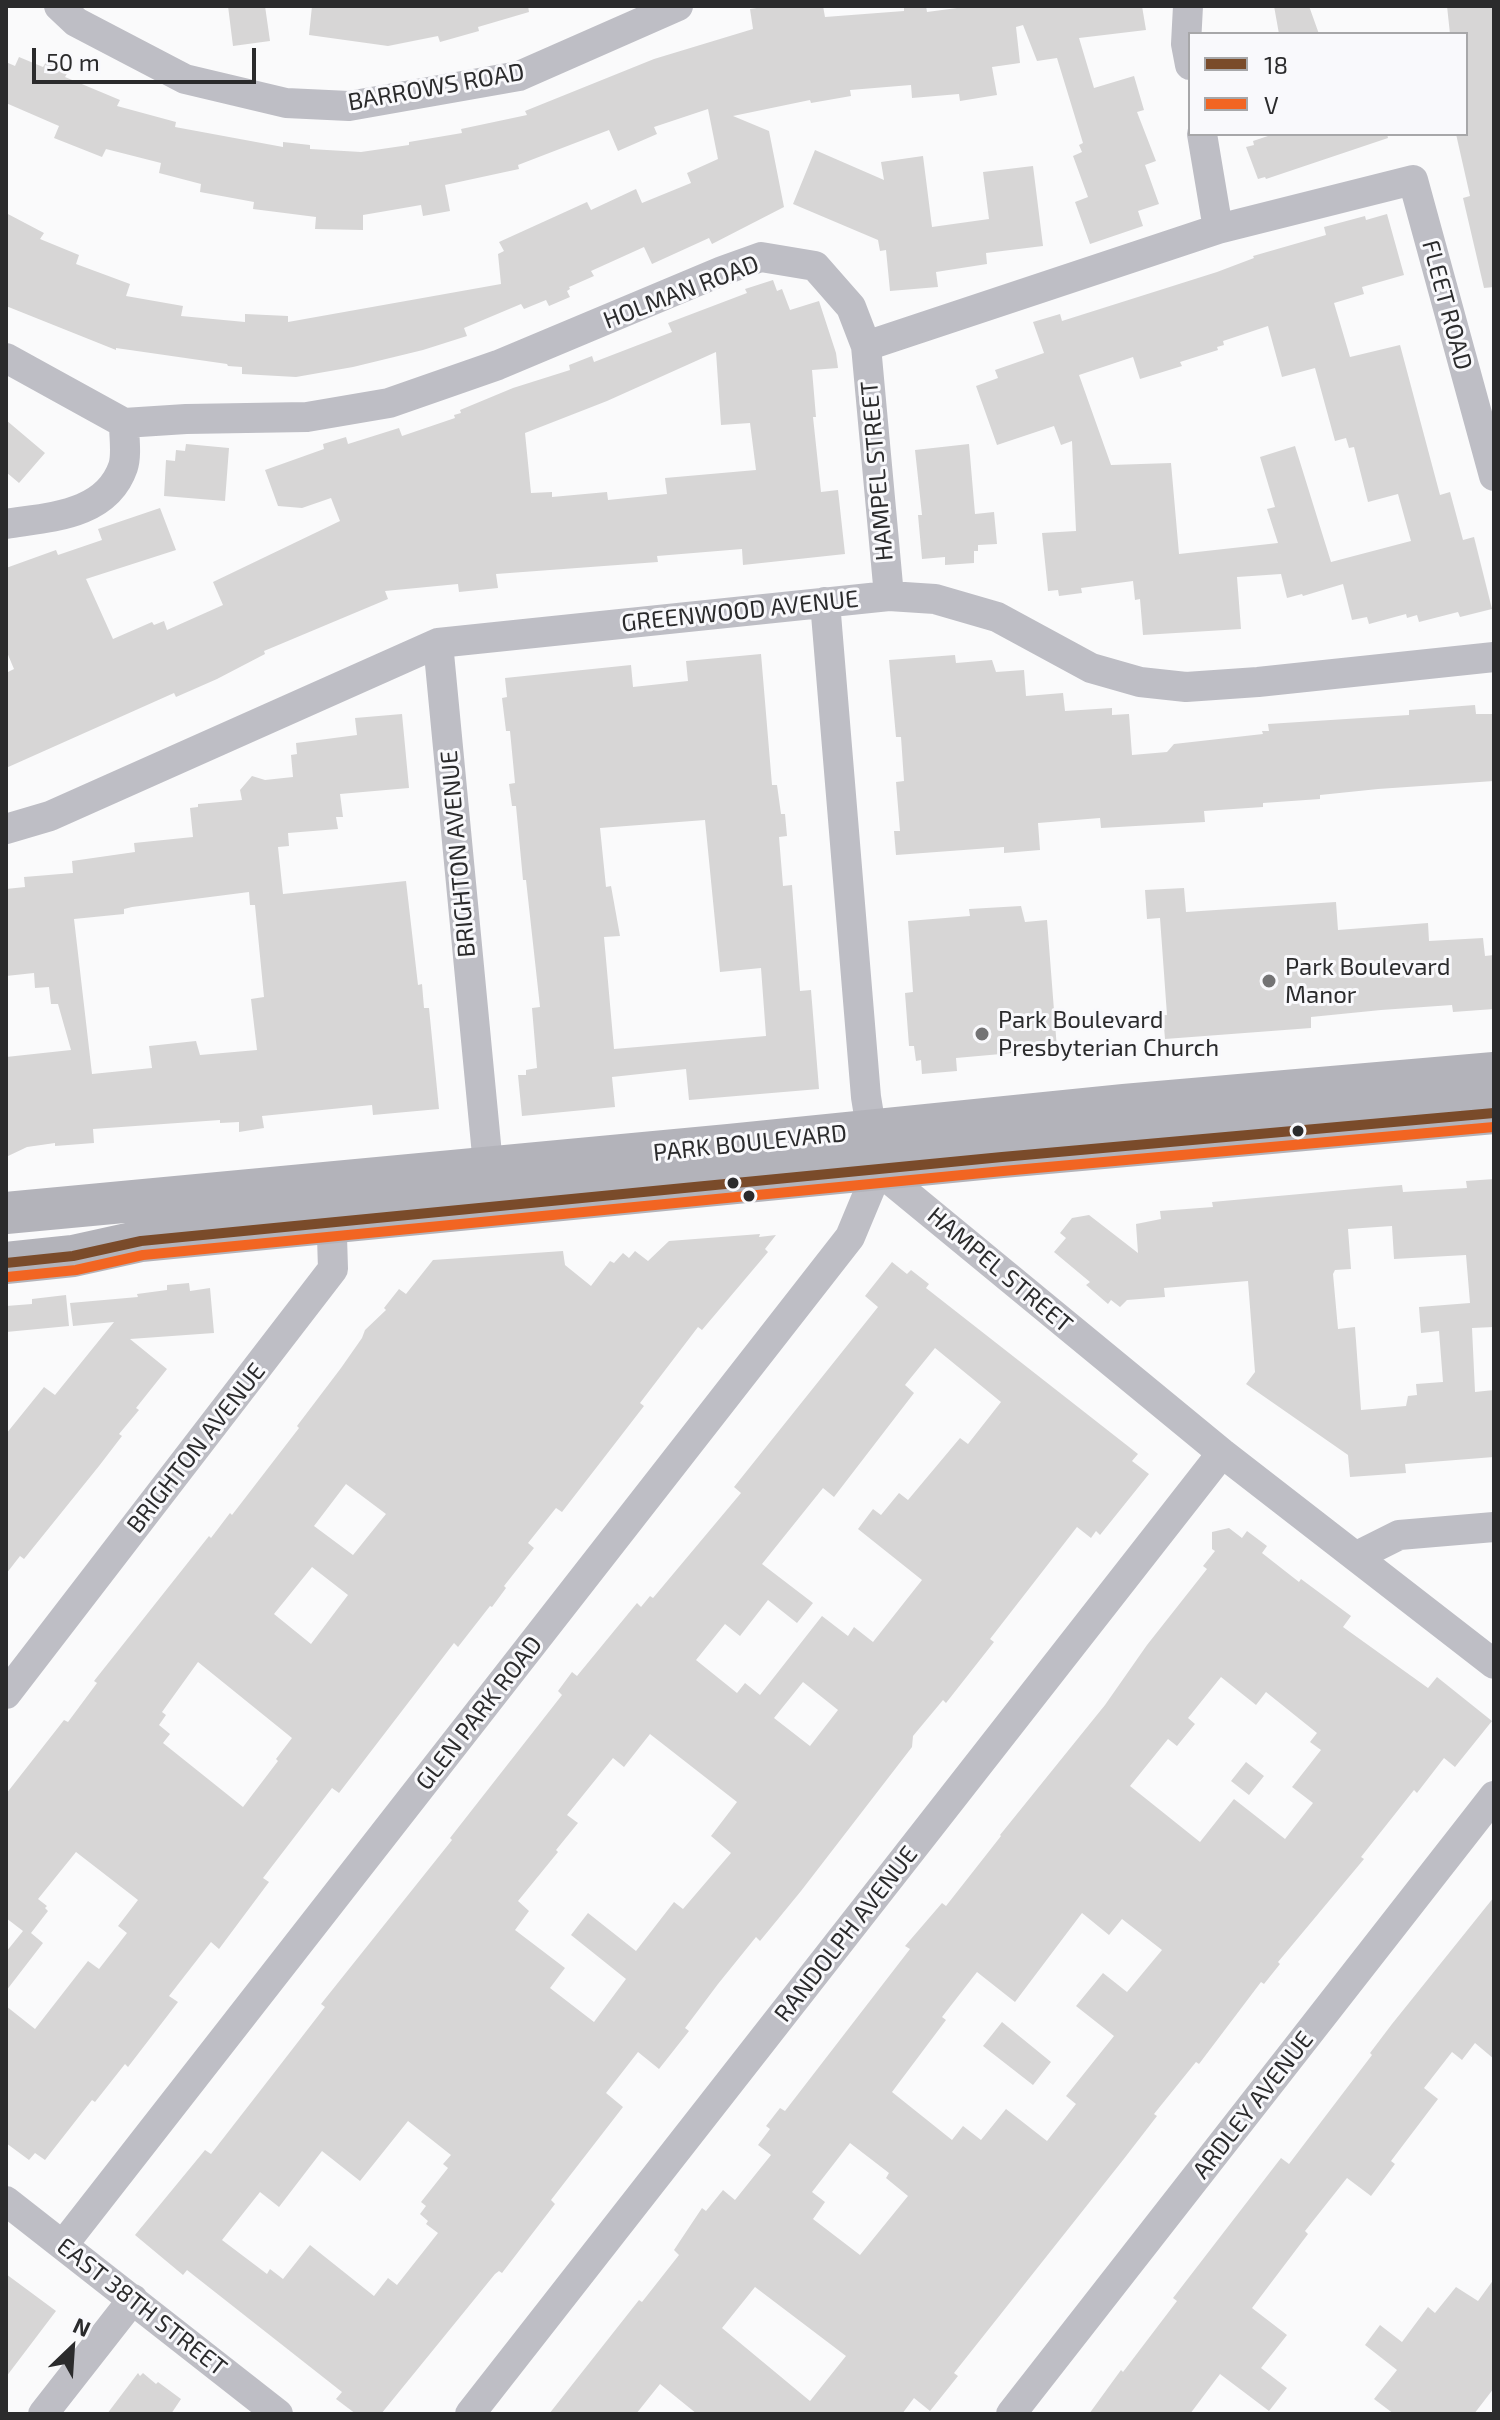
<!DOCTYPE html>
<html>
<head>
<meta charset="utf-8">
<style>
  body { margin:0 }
  #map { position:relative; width:1500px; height:2420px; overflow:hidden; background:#fafafb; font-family:"Exo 2",sans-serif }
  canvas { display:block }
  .frame { position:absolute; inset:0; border:8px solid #2b2b2c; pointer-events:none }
  .legend { position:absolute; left:1188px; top:32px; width:280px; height:104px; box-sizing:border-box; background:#f9f9fc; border:2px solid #a7a7a9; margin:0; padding:10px 14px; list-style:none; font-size:24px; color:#2b2b2c }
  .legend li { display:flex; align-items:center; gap:16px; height:40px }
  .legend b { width:40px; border:2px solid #a7a7a9 }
  .north { position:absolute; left:32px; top:2308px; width:80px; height:80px; -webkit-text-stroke:6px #f9f9fc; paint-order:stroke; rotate:25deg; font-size:22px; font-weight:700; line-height:32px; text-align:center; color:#2b2b2c }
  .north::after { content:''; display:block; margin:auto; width:28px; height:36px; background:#2b2b2c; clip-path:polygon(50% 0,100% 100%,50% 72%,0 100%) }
  .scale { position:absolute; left:32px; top:48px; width:224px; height:36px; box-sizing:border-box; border:4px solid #2b2b2c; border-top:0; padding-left:10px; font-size:24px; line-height:28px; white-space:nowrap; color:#2b2b2c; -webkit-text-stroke:6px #f9f9fc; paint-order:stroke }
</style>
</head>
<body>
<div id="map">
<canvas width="1500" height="2420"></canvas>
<div class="frame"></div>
<ul class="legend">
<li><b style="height:10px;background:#7a4b2a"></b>18</li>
<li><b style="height:10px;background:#f26522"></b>V</li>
</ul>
<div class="north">N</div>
<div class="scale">50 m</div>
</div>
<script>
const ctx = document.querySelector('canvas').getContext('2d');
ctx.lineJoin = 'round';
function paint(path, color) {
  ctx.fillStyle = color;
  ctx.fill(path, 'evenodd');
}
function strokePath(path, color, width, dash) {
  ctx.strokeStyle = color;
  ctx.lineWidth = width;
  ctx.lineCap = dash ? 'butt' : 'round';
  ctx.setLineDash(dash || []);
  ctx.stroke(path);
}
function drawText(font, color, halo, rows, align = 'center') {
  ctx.font = font + ' "Exo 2",sans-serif';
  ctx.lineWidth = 6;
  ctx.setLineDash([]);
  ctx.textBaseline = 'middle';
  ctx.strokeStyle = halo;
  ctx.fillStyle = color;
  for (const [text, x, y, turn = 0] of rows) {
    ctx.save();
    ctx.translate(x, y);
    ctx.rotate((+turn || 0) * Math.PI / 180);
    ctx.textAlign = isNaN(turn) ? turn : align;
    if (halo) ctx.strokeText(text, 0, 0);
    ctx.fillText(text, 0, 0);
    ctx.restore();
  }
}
paint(new Path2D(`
  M228,6H265L270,41L233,46Z
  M312,6H528L529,12L478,27L479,31L440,42L438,36L388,46L309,35Z
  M770,6H823L825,17L904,11V6H926L927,12L972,6H1142L1146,30L1079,38L1094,88L1134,76L1144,110L1137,112L1156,161L1145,165L1159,204L1138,211L1143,226L1090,244L1075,202L1088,197L1073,156L1082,152L1079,145L1083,143L1057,58L1037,61L1023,25L1016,27L1020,63L992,67L997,95L960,101L959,94L912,98L911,85L850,90L851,96L811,103L810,100L733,116L769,131L784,207L712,244L709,238L652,264L644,247L591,271L594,276L569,287L570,289L567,291L570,297L549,306L546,300L524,309L521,304L464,328L467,336L423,350L353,367L296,377L242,374V367L228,366L227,364L116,348V350L6,306V213L44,233L40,239L79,255L76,264L130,284L126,296L183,306L181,316L245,322V314L288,316V322L501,284L498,254L504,251L499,242L587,202L591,210L636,189L642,203L691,183L687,173L718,159L708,109L654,127L657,134L618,151L609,130L518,165L519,169L445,185L450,211L423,216L421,205L363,215V230L315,229L316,217L253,209L254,202L200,192L201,184L159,173L161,163L106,149L102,157L54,138L59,126L6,103V62L15,66L19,57L43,67L46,62L68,72L65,77L120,100L117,106L176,122L175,127L283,147V142L310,145V149L361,152L409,145V142L462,133L461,129L527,115L525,111L654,59L753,29L750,9Z
  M1274,6H1309L1319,34H1279Z
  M1447,6H1494V287L1484,288L1463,198L1470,196L1456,134H1466V34H1450Z
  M1274,134H1387L1388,138L1266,179L1265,177L1258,179L1246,147L1254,145L1253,141Z
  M815,150L884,180L881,162L923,156L932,227L989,219L983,172L1033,166L1043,246L986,253L987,264L936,272L938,287L890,291L886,250L880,251L878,240L793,204Z
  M1387,214L1404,275L1362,287L1364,294L1334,303L1350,357L1400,345L1440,495L1450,492L1463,540L1474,537L1492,609L1460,617L1458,612L1419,622L1417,615L1407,618L1406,614L1369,624L1367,617L1352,620L1343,584L1303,596L1302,594L1287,598L1281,574L1237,577L1241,629L1143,635L1140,599L1135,600L1133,581L1081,588L1082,593L1059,596L1058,590L1048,591L1042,533L1076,531L1072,441L1061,445L1054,426L997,445L976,386L998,378L995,370L1044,353L1033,322L1060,314L1062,321L1217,272L1254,258L1253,256L1326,235L1324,227L1365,216L1366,220ZM1268,326L1282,377L1315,368L1335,441L1346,438L1349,448L1354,447L1368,502L1398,494L1411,541L1331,562L1295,446L1260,457L1275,507L1267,509L1278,543L1179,554L1171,463L1111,465L1079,375L1133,357L1140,379L1182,366L1180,362L1218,350L1217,347L1224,345L1223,341Z
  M773,280L777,291L782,289L790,310L819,301L836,353L838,368L812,370L816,417H813L821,492L838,490L845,554L743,565L742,549L657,556L658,562L496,574L498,588L459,592L458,584L385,591L388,599L264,651L265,654L217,679L176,697L174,693L6,768V673L14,669L6,650V568L56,550L58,555L102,540L98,529L160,508L176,550L86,579L113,639L152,622L154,625L164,621L167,630L223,605L213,582L340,521L331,498L302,508L278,506L265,470L324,449L323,444L346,437L348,444L399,428L402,436L455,418L454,415L461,413L460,410L513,388L570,370L569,365L592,356L594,362L672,332L668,323L747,293L745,289ZM716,352L721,425L750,423L756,470L665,478L667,494L608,500L607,492L552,497V492L531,493L525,433L607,401Z
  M6,420L45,453L19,483L6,472Z
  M186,444L229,448L225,501L164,496L166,460L175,461L176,450L185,451Z
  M969,444L975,514L994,512L997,544L978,545V551H974V563L945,565V557L922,559L918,515H922L915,450Z
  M761,654L772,785H777L781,814H785L787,836L779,837L783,886L792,885L800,991L811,990L819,1089L689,1100L686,1069L612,1077L615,1107L522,1116L518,1075H526V1070L537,1068L532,1008L540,1007L526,880H523L516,806H512L509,784L515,783L510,731H506L502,698L507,697L505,678L631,665L633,687L688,681L686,661ZM705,820L720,972L761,968L766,1036L614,1049L604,937L620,936L611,886L606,887L600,828Z
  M955,655L956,663L992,660L996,672L1024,670L1026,696L1063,693L1065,711L1112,708V715L1129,714L1132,755L1167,752L1174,744L1263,734L1262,731H1269L1268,724L1409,715V710L1475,705L1476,714H1494V781L1378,789L1320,795V799L1263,803V807L1204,811L1205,822L1101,828L1100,818L1038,823L1040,850L1004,853V847L896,855L894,831H900L896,782L904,781L901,737H896L889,660Z
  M402,714L409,788L340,794L343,817H336L338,829L288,833L289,846L278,847L283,894L406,881L418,985L422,984L424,1008H429L439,1109L373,1115L372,1105L262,1116L264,1128L239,1132V1122L220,1123V1120L93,1129L94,1143L55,1146V1143L27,1147L6,1157V1057L71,1050L58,1004H51L49,987L35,988L34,973L6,976V889L25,887L24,877L73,873L72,861L135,852L134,843L193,837L190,808L198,807V804L242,800L240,790L252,776L265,780L293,777L291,755L297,754L296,743L357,735L355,718ZM249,892L250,905H255L264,997L251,999L257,1050L200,1055L196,1041L149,1046L152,1068L92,1074L74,919L124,914V909L132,907Z
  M1184,888L1186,912L1336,902L1338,930L1428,923L1429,941L1483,938L1485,956L1494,955V1009L1453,1012L1452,1005L1381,1010L1311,1017V1028L1165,1039L1163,1015H1167L1160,918L1147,919L1145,890Z
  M1021,906L1025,922L1047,920L1057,1049L956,1058L957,1071L922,1074L921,1060L916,1061L914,1046H909L905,993L913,992L908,921L970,916L969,909Z
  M1494,1179V1327L1472,1328L1475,1392L1494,1390V1457L1405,1464L1406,1473L1350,1477L1348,1455L1246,1384L1255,1372L1248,1281L1164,1288L1165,1297L1127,1300L1120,1307L1111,1300L1108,1304L1086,1285L1090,1282L1054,1252L1066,1238L1060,1233L1072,1218L1089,1215L1138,1253L1136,1224L1161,1219L1160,1211L1213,1207L1212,1202L1377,1187L1402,1185L1403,1192L1467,1188L1466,1181ZM1392,1226L1394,1259L1466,1255L1470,1303L1419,1307L1421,1333L1439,1331L1443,1382L1416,1384L1417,1395L1408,1396L1406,1406L1361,1410L1355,1327L1338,1329L1333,1274L1335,1270L1351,1269L1348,1229Z
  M760,1234L759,1237L776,1235L765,1249L768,1252L702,1330L698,1327L640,1403L644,1406L562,1512L556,1508L528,1543L534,1548L504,1586L506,1588L492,1607L490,1606L458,1647L454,1643L339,1793L332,1788L263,1878L269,1882L219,1949L211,1942L169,1996L178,2002L128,2067L125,2064L95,2102L92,2100L45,2160L35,2153L29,2160L6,2143V2006L35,2029L88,1961L99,1969L127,1933L118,1926L138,1900L76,1852L38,1899L47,1906L45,1908L48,1911L31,1933L43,1943L6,1991V1952L23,1931L6,1918V1794L64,1720L68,1722L97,1683L94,1681L209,1536L211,1538L230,1513L232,1515L299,1428L297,1426L341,1368L362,1338L365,1330L386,1310L384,1308L399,1289L406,1294L433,1260L563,1251L565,1265L591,1286L610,1261L614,1263L623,1253L629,1258L635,1251L648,1261L669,1241ZM346,1484L386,1514L353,1555L314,1526ZM312,1567L348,1595L311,1644L274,1614ZM198,1662L292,1738L276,1759L278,1761L243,1807L163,1743L170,1734L159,1725L166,1715L162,1712Z
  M892,1262L907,1274L911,1270L929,1284L926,1288L1138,1454L1132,1461L1149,1474L1100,1535L1096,1531L1091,1538L1077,1527L990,1639L994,1642L946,1703L943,1700L913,1736L912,1747L801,1891L760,1941L756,1937L718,1984L685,2028L689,2031L659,2069L638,2052L606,2093L623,2107L551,2200L555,2204L502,2273L499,2271L495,2274L381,2414H356L336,2399L342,2392L187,2270L183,2275L135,2235L205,2150L211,2154L260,2091L325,2007L321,2004L452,1840L450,1838L562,1695L558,1691L572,1672L577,1676L637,1603L641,1607L650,1596L653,1598L741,1493L734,1487L878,1307L865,1296ZM935,1348L1001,1402L968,1444L960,1438L908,1500L899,1493L881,1515L873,1509L858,1529L922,1580L873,1642L854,1627L848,1636L822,1616L760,1695L745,1683L737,1693L696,1660L725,1624L740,1636L768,1600L797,1623L813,1603L762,1564L823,1488L834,1497L914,1393L905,1385ZM803,1682L838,1710L810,1746L774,1718ZM650,1734L737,1802L711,1836L731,1853L683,1909L674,1902L636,1951L588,1913L571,1935L626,1979L594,2022L550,1988L565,1968L515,1930L529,1911L518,1901L558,1852L556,1850L578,1823L567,1815L613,1758L624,1767ZM408,2121L451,2155L443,2164L448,2168L421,2202L426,2206L420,2214L428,2221L426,2224L438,2233L397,2285L388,2278L374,2296L310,2245L283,2279L270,2269L267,2274L222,2240L260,2192L279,2207L322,2151L360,2181Z
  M189,1283L190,1291L210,1288L214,1333L130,1339L167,1369L136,1408L139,1410L119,1434L122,1436L99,1466L24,1559L20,1556L6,1574V1434L44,1387L55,1395L114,1322L73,1326L70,1303L138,1297L137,1294L167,1290V1285Z
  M66,1295L69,1326L6,1332V1306L32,1304V1299Z
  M1229,1528L1242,1538L1247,1531L1267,1546L1262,1553L1299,1582L1301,1579L1351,1616L1343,1627L1428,1688L1437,1677L1492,1721L1455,1767L1444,1758L1417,1793L1414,1790L1361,1857L1364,1859L1278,1962L1280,1964L1264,1984L1261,1982L1199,2064L1196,2062L1154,2114L1157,2116L1123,2160L954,2373L958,2376L930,2411L914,2398L902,2414H697L660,2384L636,2414H549L639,2300L642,2302L679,2255L674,2250L702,2208L706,2211L723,2190L735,2200L771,2155L758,2145L770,2129L766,2126L780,2108L785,2111L910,1949L905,1946L942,1903L946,1906L1001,1836L1000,1835L1105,1705L1147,1645L1207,1569L1203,1566L1215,1551L1212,1549V1532ZM1221,1677L1256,1705L1266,1692L1317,1733L1310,1742L1321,1750L1292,1787L1313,1803L1285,1839L1234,1799L1200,1842L1130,1786L1168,1739L1177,1746L1195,1724L1188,1718ZM1082,1913L1109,1935L1122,1919L1162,1950L1127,1992L1103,1973L1076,2006L1114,2036L1066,2096L1076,2104L1047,2141L1006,2109L981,2140L963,2126L952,2140L892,2092L946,2020L942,2017L977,1972L1015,2002ZM850,2143L889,2173L886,2178L908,2196L860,2255L813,2219L825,2202L812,2192ZM755,2287L846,2356L810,2401L722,2328Z
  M1246,1762L1264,1776L1249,1795L1231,1781Z
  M1494,1897V2059L1475,2043L1462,2060L1452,2052L1424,2088L1438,2099L1391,2161L1395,2164L1371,2196L1347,2178L1305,2231L1308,2234L1252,2308L1287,2335L1261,2368L1287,2388L1269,2411L1220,2374L1190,2414H1089L1121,2370L1123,2372L1177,2301L1173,2298L1281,2158L1289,2164L1372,2055L1370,2053L1392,2024Z
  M1002,2022L1051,2062L1033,2085L983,2046Z
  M6,2274L56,2311L6,2377Z
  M1494,2279V2388L1474,2414H1394L1374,2399L1397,2370L1365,2345L1380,2325L1402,2342L1428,2307L1435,2313L1456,2287L1478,2301Z
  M138,2373L140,2376L143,2373L156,2384L158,2382L181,2399L171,2414H107Z`), '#d7d6d6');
strokePath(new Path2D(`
  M59,6L76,22L185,79L286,103L349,106L519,76L678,6
  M1188,6L1186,44L1190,65
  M1202,134L1218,229
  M866,346L1218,229L1413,180L1494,476
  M6,358L124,423L186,419L307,417L389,403L498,365L722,271L761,257L815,266L851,307L866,346L889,596
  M6,524C49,517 106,516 123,467C127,455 124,437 124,423
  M825,602L866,1097L878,1170L1222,1453L1494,1664
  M438,643L490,1186
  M6,829L50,816L438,643L889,596L935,599L997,617L1091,668L1140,682L1186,687L1258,682L1494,657
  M1357,1556L1399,1535L1494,1527
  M6,1694L333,1269L331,1204
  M6,2201L278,2414
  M63,2245L850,1237L878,1170
  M43,2414L133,2299
  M470,2414L1222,1453
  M1011,2414L1494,1796`), '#bebec5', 30);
strokePath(new Path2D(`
  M6,1213L729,1145L1124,1105L1494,1073
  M6,1263L73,1256L141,1241L1002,1157L1494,1113`), '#b3b3ba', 42);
strokePath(new Path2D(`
  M6,1263L73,1256L141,1241L1002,1157L1494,1113`), '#7a4b2a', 10);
strokePath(new Path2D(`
  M7,1277L76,1270L143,1255L1003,1171L1494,1127`), '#f26522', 10);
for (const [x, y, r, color] of [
  [1269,981,8,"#737374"],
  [982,1034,8,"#737374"],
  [1298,1131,7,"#2b2b2c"],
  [733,1183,7,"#2b2b2c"],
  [749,1196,7,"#2b2b2c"]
]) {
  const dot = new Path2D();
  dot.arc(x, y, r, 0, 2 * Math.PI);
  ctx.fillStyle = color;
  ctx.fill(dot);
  strokePath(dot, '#f9f9fc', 3);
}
drawText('24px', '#2b2b2c', '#f9f9fc', [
  ["BARROWS ROAD",436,87,-10],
  ["HOLMAN ROAD",681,292,-21],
  ["FLEET ROAD",1447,305,75],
  ["HAMPEL STREET",877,471,-95],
  ["GREENWOOD AVENUE",740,611,-6],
  ["BRIGHTON AVENUE",458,854,-95],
  ["PARK BOULEVARD",750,1143,-6],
  ["HAMPEL STREET",1000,1270,40],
  ["BRIGHTON AVENUE",196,1448,-52],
  ["GLEN PARK ROAD",479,1713,-52],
  ["RANDOLPH AVENUE",846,1934,-52],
  ["ARDLEY AVENUE",1253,2105,-52],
  ["EAST 38TH STREET",142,2307,38]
]);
drawText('24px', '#2b2b2c', '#f9f9fc', [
  ["Park Boulevard",1285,967],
  ["Manor",1285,995],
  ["Park Boulevard",998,1020],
  ["Presbyterian Church",998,1048]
], 'left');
</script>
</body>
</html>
